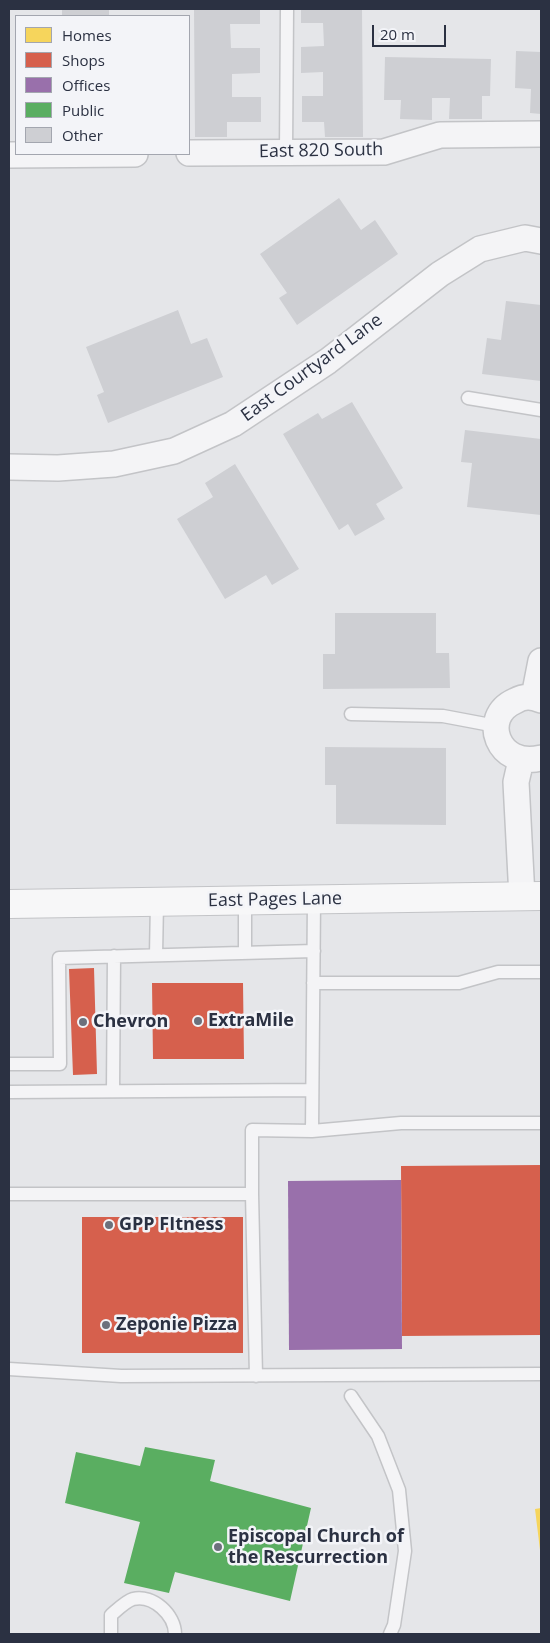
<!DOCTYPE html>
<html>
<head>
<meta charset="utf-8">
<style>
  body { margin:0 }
  #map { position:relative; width:550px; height:1643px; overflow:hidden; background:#e5e6e9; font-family:"Open Sans",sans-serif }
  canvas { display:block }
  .frame { position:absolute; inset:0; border:10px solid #2b3142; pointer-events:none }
  .legend { position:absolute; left:15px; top:15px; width:175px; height:140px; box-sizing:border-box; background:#f3f4f8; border:1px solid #a3a6af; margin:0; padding:6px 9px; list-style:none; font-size:15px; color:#2b3142 }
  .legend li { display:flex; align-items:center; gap:10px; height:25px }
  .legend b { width:25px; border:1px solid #a3a6af }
  .scale { position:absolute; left:372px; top:25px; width:74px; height:22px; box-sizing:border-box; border:2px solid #2b3142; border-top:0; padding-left:6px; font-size:15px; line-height:18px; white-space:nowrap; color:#2b3142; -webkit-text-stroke:4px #f3f4f8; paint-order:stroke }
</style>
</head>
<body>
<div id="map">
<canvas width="550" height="1643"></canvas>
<div class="frame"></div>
<ul class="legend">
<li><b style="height:14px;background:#f6d55c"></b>Homes</li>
<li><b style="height:14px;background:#d6604d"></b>Shops</li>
<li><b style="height:14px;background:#9970ab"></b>Offices</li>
<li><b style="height:14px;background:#5aae61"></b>Public</li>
<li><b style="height:14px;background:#cecfd3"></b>Other</li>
</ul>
<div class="scale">20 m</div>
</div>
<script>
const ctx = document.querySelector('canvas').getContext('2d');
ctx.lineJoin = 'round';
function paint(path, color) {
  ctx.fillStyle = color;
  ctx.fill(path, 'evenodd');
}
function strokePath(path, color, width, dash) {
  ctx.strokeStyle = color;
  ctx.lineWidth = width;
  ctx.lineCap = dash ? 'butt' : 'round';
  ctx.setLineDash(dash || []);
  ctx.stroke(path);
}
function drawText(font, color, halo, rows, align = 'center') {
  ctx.font = font + ' "Open Sans",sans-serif';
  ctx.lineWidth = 5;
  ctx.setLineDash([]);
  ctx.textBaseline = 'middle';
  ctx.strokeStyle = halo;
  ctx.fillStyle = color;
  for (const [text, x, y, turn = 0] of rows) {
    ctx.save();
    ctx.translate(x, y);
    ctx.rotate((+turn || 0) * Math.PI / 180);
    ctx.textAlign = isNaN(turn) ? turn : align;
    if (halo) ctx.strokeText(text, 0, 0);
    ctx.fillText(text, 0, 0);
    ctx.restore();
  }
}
paint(new Path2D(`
  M541,1508V1550H540L535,1509Z`), '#f6d55c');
paint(new Path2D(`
  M94,968L97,1074L73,1075L69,969Z
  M152,983H243L244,1059H153Z
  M541,1165V1335L402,1336L401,1166Z
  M82,1217H243V1353H82Z`), '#d6604d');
paint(new Path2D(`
  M401,1180L402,1349L289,1350L288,1181Z`), '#9970ab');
paint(new Path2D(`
  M145,1447L215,1460L210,1481L311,1508L290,1601L175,1572L169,1593L124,1583L140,1522L65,1503L76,1452L140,1466Z`), '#5aae61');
paint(new Path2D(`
  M62,9H109V16H62Z
  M194,9H260V24H230L231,48H260V73L232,74V97H261V122H227V137H195Z
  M301,9H362L363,137H325L324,122H302V96H323V72L301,73V47L324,46L323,23H301Z
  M516,51L541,52V114L530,113L531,89L515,88Z
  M385,57L491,59L490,96H482V119H449L450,98H432V120L400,119L401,100H384Z
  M339,198L361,230L375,220L398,254L297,325L279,298L287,293L260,254Z
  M506,301L541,305V381L482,374L487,338L501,340Z
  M178,310L191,344L207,338L223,377L108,423L97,395L104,392L86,347Z
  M352,402L403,488L376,504L385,519L355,536L348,524L339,530L283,434L318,413L322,419Z
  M465,430L541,439V515L467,507L472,463L461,462Z
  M235,464L299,569L272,585L266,575L225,599L177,519L213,497L205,483Z
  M335,613H436V653H449L450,688L323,689V654H335Z
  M325,747L446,748V825L336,824V785H325Z`), '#cecfd3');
const lane = new Path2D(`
  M286,152L287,9
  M468,398L541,410
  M351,714L443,716L496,726
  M245,953V901
  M156,955L157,902
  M313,983H459L498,972H541
  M9,1064H60L59,958L314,951
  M113,1091L114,956
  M9,1092L312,1090
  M312,1131L314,900
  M9,1194H252V1130L312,1131L401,1123H541
  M252,1194L256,1376
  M9,1369L121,1376L541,1374
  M351,1396L378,1436L399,1490L405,1551L394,1625L390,1634
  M111,1634V1615C117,1610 126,1601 133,1599C153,1594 175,1615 175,1634`);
const street = new Path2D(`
  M189,153L384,152L440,135L541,134
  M9,155L135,154
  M9,467L58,468L114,464L174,451L233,424L328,361L440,274L480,249L525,238L541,241
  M534,697L541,661
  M541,700C531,696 524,696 515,701C479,717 498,769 541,758
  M521,760L516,782L522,897`);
const secondary = new Path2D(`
  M9,904L541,896`);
strokePath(lane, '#c3c4c7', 15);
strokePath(street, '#c3c4c7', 28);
strokePath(secondary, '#c3c4c7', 30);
strokePath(lane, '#f4f4f6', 12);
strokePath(street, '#f4f4f6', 25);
strokePath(secondary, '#f7f7f8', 28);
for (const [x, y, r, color] of [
  [198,1021,5,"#6c707c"],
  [83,1022,5,"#6c707c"],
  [109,1225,5,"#6c707c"],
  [106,1325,5,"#6c707c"],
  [218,1547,5,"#6c707c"]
]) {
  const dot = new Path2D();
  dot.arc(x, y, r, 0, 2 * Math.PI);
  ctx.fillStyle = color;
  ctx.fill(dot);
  strokePath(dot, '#f3f4f8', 2);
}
drawText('18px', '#2b3142', '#f3f4f8', [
  ["East 820 South",321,151,-1],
  ["East Courtyard Lane",312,368,-36],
  ["East Pages Lane",275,900,-1]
]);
drawText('bold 18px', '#2b3142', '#f3f4f8', [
  ["ExtraMile",208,1021],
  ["Chevron",93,1022],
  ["GPP FItness",119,1225],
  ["Zeponie Pizza",116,1325],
  ["Episcopal Church of",228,1537],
  ["the Rescurrection",228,1558]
], 'left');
</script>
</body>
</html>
